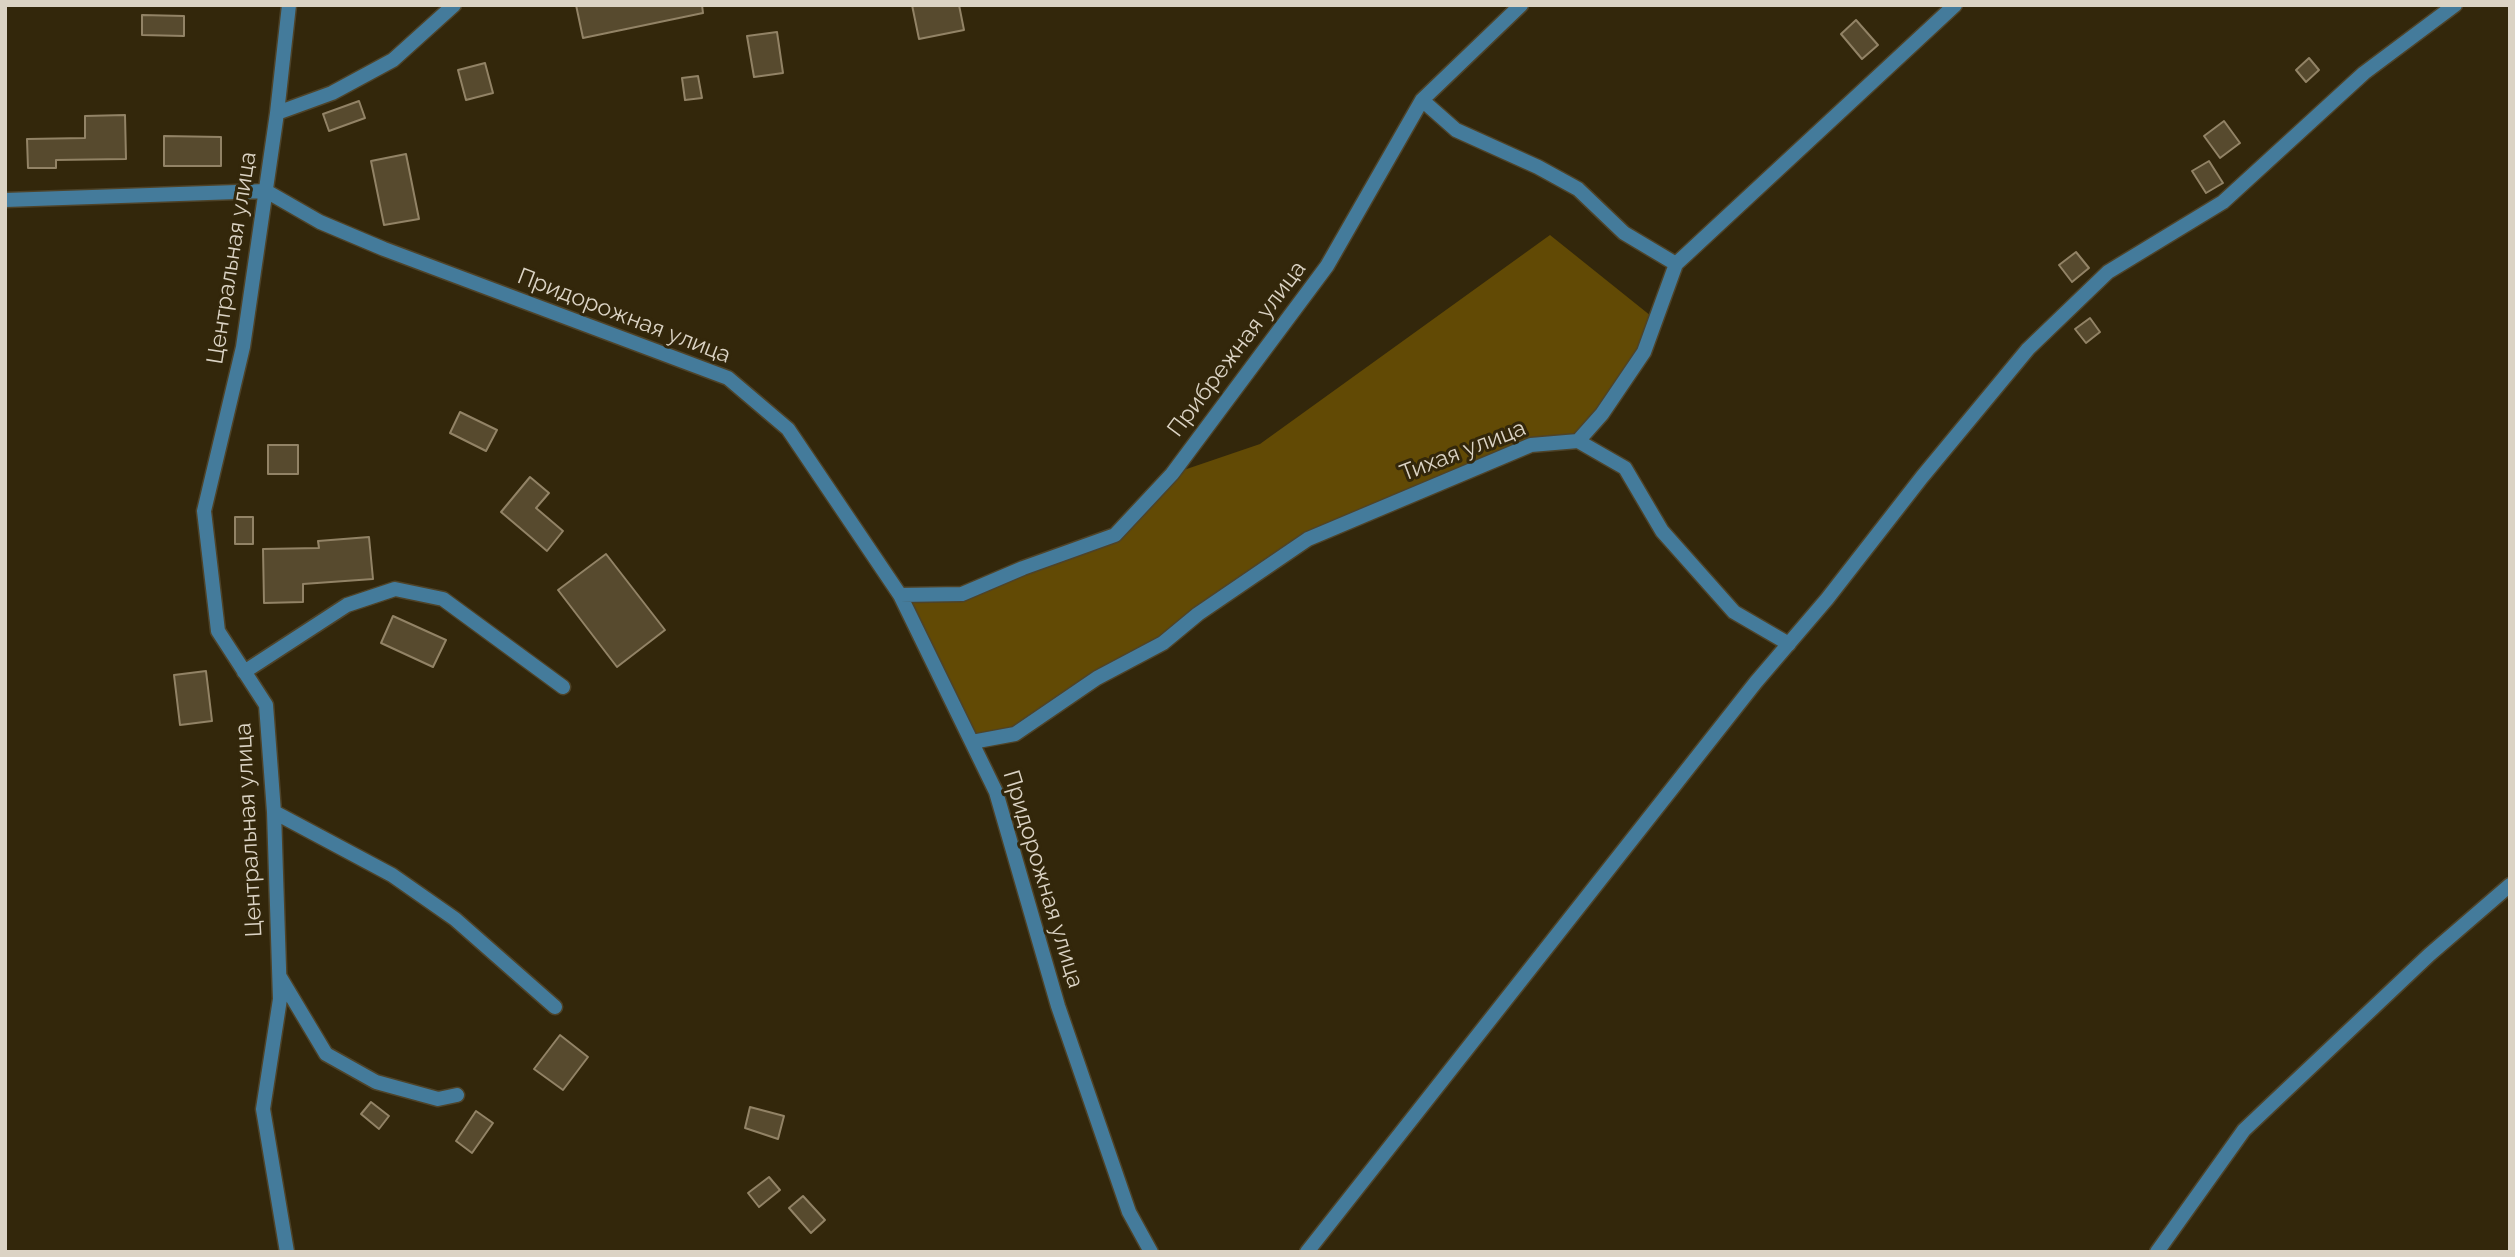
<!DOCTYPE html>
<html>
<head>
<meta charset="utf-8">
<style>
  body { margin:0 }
  #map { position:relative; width:2515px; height:1257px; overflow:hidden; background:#33270b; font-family:Raleway,sans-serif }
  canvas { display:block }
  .frame { position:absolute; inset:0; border:7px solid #dbd3c4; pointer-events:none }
</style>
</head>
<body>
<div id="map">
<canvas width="2515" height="1257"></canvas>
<div class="frame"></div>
</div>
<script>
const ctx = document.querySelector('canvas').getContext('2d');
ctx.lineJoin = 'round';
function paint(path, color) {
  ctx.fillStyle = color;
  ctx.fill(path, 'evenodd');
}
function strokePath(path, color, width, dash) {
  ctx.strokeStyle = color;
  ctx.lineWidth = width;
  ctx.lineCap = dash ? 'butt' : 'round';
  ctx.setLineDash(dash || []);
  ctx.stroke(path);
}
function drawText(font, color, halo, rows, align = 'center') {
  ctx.font = font + ' Raleway,sans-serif';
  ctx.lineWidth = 6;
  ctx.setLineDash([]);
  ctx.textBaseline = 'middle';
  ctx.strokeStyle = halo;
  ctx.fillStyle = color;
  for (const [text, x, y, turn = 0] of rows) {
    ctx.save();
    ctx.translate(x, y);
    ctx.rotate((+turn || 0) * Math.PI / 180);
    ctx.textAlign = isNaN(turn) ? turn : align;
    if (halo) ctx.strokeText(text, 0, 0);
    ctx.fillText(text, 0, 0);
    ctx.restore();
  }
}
paint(new Path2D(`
  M1550,235L1656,320L1644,352L1578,441L1531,446L1308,539L1015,734L972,742L900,595L962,594L1115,535L1172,474L1260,444Z`), '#624a05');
const building = new Path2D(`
  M576,5H702L703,13L583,38Z
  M912,5H959L964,30L919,39Z
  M142,15L184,16V36L142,35Z
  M1856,20L1878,45L1862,59L1841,34Z
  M777,32L783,73L754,77L747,36Z
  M2309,58L2319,70L2306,82L2296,70Z
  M485,63L493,93L466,100L458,70Z
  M698,76L702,98L685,100L682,78Z
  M359,101L365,118L329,131L323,114Z
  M125,115L126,159L56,160V168H28L27,139L85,138V116Z
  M2224,121L2240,143L2220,158L2204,136Z
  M164,136L221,137V166H164Z
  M406,154L419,219L384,225L371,161Z
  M2209,161L2223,183L2206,193L2192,171Z
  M2076,252L2089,268L2072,282L2059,265Z
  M2090,318L2100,332L2086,343L2075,329Z
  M460,412L497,430L486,451L450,433Z
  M268,445H298V474H268Z
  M530,477L549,493L536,508L563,531L547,551L501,512Z
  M235,517H253V544H235Z
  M369,537L373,579L303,584V602L264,603L263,549L319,548L318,541Z
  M606,554L665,630L617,667L558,590Z
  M393,616L446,640L433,667L381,643Z
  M206,671L212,721L180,725L174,675Z
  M560,1035L588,1057L563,1090L534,1069Z
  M371,1102L389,1116L379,1129L361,1114Z
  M750,1107L784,1116L778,1139L745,1128Z
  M476,1111L493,1123L472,1153L456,1141Z
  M769,1177L780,1190L759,1207L748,1193Z
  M803,1196L825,1220L811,1233L789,1208Z`);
paint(building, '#574a2e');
strokePath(building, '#928366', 2);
const minor = new Path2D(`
  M1422,100L1456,130L1538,167L1578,189L1624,233L1676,264
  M277,113L332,93L393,60L454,5
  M5,200L266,191L320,222L384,249L728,378L788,429L900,595L996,792L1058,1006L1129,1212L1151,1252
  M1578,441L1625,468L1662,531L1734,612L1789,644
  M900,595L962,594L1023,568L1115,535L1172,474L1327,266L1422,100L1521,5
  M244,672L347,605L395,589L443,599L563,687
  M972,742L1015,734L1097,678L1163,643L1198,614L1308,539L1531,445L1578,441L1602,414L1644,352L1676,264L1955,5
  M274,812L392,875L455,919L555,1007
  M280,977L326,1054L376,1082L438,1099L457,1095
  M287,1252L263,1109L280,999L274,812L266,705L218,631L204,511L243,347L277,113L289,5
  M1307,1252L1756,682L1827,599L1922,477L2028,349L2108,272L2223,202L2364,73L2455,5
  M2157,1252L2244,1130L2429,955L2510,885`);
strokePath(minor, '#4e4329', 17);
strokePath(minor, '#447b9b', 14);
drawText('23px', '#dbd3c4', '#33270b', [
  ["Центральная улица",232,258,-81],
  ["Придорожная улица",624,316,21],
  ["Прибрежная улица",1237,349,-53],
  ["Тихая улица",1463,451,-21],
  ["Центральная улица",249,830,-93],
  ["Придорожная улица",1043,879,73]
]);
</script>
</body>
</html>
